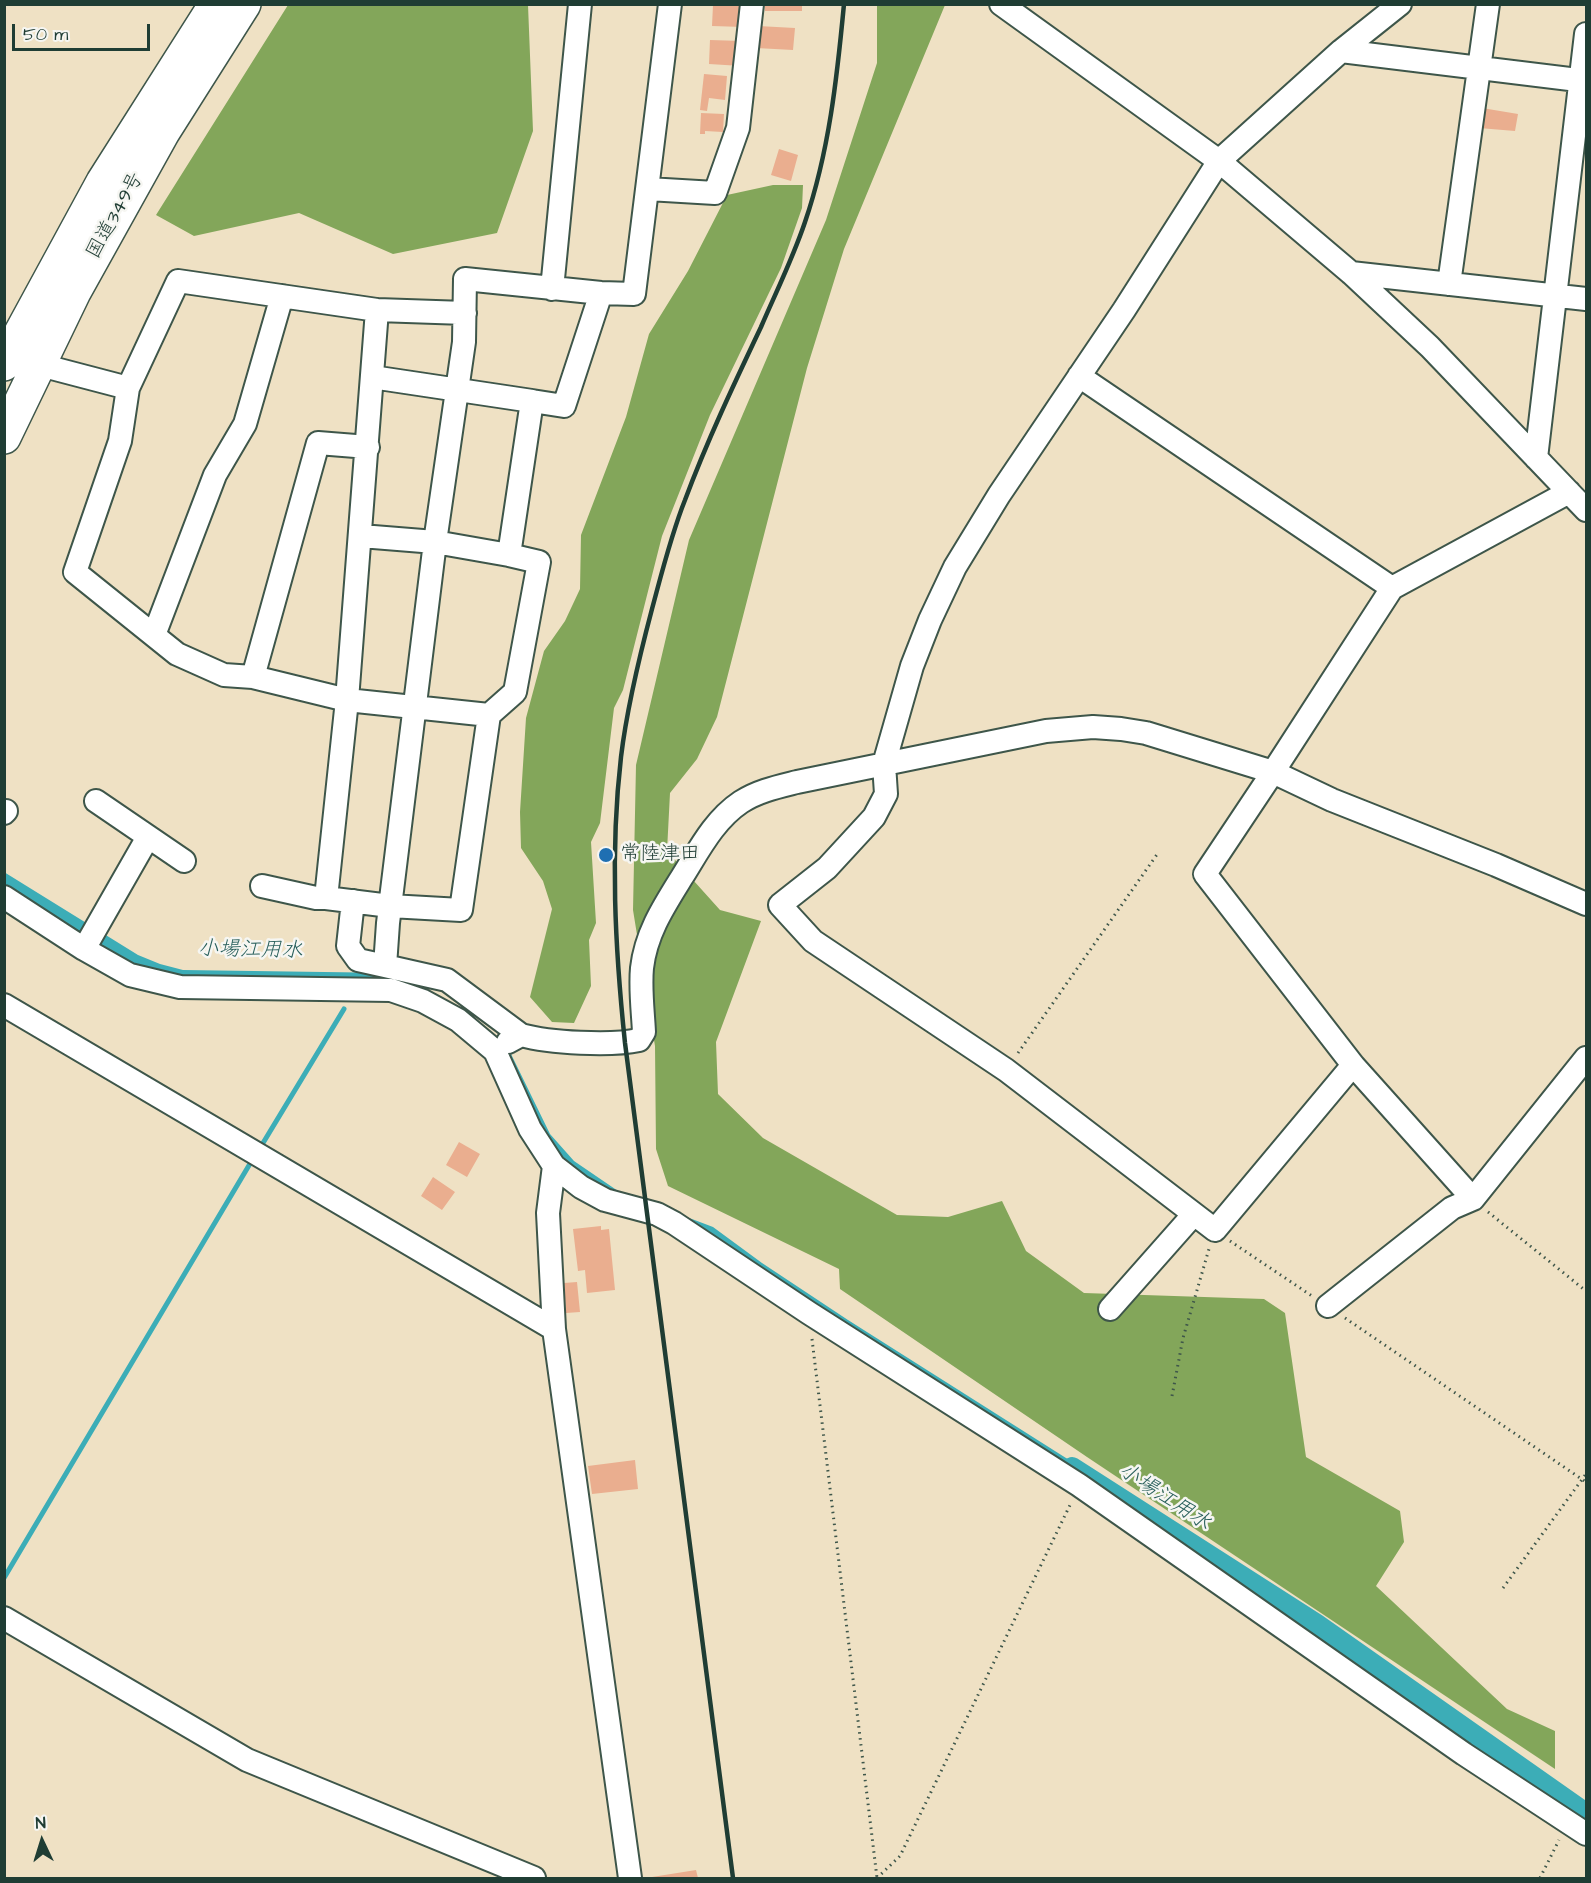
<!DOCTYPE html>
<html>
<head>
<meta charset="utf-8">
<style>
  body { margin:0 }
  #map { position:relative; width:1591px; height:1883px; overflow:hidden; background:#efe1c4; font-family:"Architects Daughter",sans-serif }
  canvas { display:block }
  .frame { position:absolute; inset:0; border:6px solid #1f3d34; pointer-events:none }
  .north { position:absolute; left:12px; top:1811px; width:60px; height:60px; -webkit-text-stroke:4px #f6f6f2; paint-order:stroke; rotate:356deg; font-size:16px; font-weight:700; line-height:24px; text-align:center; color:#1f3d34 }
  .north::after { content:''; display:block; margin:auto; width:21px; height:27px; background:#1f3d34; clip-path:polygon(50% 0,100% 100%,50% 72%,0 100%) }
  .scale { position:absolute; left:12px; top:24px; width:138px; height:27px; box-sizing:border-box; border:3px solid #1f3d34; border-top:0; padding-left:8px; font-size:18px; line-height:21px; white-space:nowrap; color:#1f3d34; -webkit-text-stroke:4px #f6f6f2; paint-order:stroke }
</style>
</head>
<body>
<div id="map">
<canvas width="1591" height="1883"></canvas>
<div class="frame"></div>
<div class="north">N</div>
<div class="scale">50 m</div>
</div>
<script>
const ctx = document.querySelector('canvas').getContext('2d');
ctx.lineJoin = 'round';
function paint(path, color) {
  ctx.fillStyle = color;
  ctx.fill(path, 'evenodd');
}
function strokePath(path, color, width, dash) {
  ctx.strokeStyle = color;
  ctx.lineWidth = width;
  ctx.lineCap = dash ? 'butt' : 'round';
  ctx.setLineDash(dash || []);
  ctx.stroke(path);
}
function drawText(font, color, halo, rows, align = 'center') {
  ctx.font = font + ' "Architects Daughter","Klee One",sans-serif';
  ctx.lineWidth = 5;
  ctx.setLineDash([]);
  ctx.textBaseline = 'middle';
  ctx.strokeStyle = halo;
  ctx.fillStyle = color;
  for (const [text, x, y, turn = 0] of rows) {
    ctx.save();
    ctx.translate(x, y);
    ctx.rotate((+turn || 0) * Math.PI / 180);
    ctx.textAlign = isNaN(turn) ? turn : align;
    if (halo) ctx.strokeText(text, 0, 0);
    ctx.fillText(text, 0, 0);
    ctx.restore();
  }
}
paint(new Path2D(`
  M288,5H528L533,131L497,233L393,254L299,213L194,236L156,215Z
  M877,5H945L844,249L807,368L717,717L697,759L670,793L667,851L720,910L761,921L716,1042L718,1094L763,1138L897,1215L948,1217L1002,1201L1026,1251L1084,1293L1264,1299L1285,1313L1306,1457L1400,1511L1404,1542L1376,1586L1507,1709L1555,1731V1769L1087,1457L840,1289L839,1269L668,1186L656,1149L655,1046L633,910L636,765L689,540L826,220L877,63Z
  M773,185H803L802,208L781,268L710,415L662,536L623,690L614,708L600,823L591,842L596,923L589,940L591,986L574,1023L552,1022L530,997L552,909L543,881L521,848L520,812L526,718L544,651L565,621L580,589L581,535L626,417L649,334L688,271L727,195Z`), '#83a65a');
paint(new Path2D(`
  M4,872L138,955L160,964L183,970L395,973L394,982L183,980L132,966L5,886Z
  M511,1054L550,1134L574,1161L618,1191L713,1227L762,1263L848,1320L1096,1477L1091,1485L612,1198L566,1167L540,1138L502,1056Z`), '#3cadb7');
strokePath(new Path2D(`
  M260,1148L344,1009
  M4,1578L251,1162`), '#3cadb7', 5);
strokePath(new Path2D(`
  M1072,1467L1317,1624L1586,1813`), '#3cadb7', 20);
paint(new Path2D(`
  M765,4H802V11H765Z
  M713,5L744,6L743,27L712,26Z
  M758,26L795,28L793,50L756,48Z
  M710,40L742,41L741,66L709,64Z
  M704,74L727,76L725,100L709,98L707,111L700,110Z
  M1482,108L1518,114L1515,131L1479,128Z
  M701,113L724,114L723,132L705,131V134H700Z
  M779,149L798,155L791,181L771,175Z
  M459,1142L480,1154L467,1177L446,1165Z
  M433,1177L455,1192L442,1210L421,1196Z
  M601,1226V1230L609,1229L615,1290L587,1293L585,1270L578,1271L573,1229Z
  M577,1282L580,1312L566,1313L564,1283Z
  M635,1460L638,1489L592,1494L588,1466Z
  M696,1870L698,1878H653L652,1877Z`), '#eaae8f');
const minor = new Path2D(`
  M1001,4L1219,161L1351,273L1430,347L1586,510
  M1341,51L1586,81
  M648,189L715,193L738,128L752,4
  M1351,273L1586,299
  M1449,284L1488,4
  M552,289L580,4
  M377,310L347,700L326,898L390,906L461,910L489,715L347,700L253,677L224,675L177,654L75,572L120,441L128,388L178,281L377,310L465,313
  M25,361L128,388
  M1079,376L1392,588
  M372,377L532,401
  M1536,458L1586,34
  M361,536L435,542L509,555L532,401L564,406L601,293
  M154,635L215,475L245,424L282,296
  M253,677L318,443L368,447
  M489,715L515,692L539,562L509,555
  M96,801L184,861
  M4,813L6,811
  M262,886L316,898H326
  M4,897L84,949L130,975L180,987L391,990L423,1001L458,1020L495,1051L530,1129L554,1166L581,1187L605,1200L657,1214L674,1223L809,1313L1079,1485L1464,1754L1586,1834
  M353,901L348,946L358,960L385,966
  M84,949L148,837
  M4,1005L554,1329
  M521,1035L447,980L385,966L388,923L435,542L464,342L465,279L601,293L634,294L670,4
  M508,1042L521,1035C550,1043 611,1046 639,1040L644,1032C643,1012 640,989 642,968C646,933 664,906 682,877C699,850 714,820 741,802C758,791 777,787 797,782L1046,731L1093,727L1121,729L1146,733L1273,772L1332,800L1496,865L1586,904
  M1353,1065L1215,1230L1006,1070L813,941L780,905L827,868L874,817L886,794L884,764L912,666L930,620L955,567L999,495L1124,310L1219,161L1341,51L1400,4
  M554,1166L548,1213L554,1329L630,1878
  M1473,1199L1353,1065L1205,874L1273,772L1392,588L1569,492
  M1328,1306L1452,1208L1473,1199L1586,1058
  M1110,1309L1194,1214
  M4,1618L247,1760L534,1878`);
const highway = new Path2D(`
  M4,364L103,182L216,4
  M4,437L74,292L163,132L244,4`);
strokePath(minor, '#3e564a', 26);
strokePath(highway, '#3e564a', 36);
strokePath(new Path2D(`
  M1018,1053L1158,853
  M1488,1212L1586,1291
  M1230,1241L1312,1296
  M1345,1318L1586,1482
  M812,1339L877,1878
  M1172,1396L1183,1338L1209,1249
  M1503,1588L1586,1474
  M877,1878L900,1856L1071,1503
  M1540,1878L1559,1840`), '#3e564a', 3, [1.5, 4.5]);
strokePath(minor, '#fff', 22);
strokePath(highway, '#fff', 33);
strokePath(new Path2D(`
  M733,1878L625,1043C615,948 610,852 621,757C627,707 639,658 652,609C662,572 671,535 685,500C707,441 734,384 761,327C776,292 793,258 805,222C829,152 837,78 844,4`), '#1f3d34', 4.5);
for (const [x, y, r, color] of [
  [606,855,8,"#1f6fb2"]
]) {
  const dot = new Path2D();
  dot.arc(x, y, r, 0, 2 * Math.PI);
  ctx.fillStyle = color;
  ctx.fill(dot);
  strokePath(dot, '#f6f6f2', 2);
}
drawText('20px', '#1f3d34', '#f6f6f2', [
  ["国道349号",116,216,-61]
]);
drawText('20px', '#1f3d34', '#f6f6f2', [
  ["常陸津田",620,855]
], 'left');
drawText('italic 21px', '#285f5b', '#f6f6f2', [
  ["小場江用水",250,951,1],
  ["小場江用水",1164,1498,33]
]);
</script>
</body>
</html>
